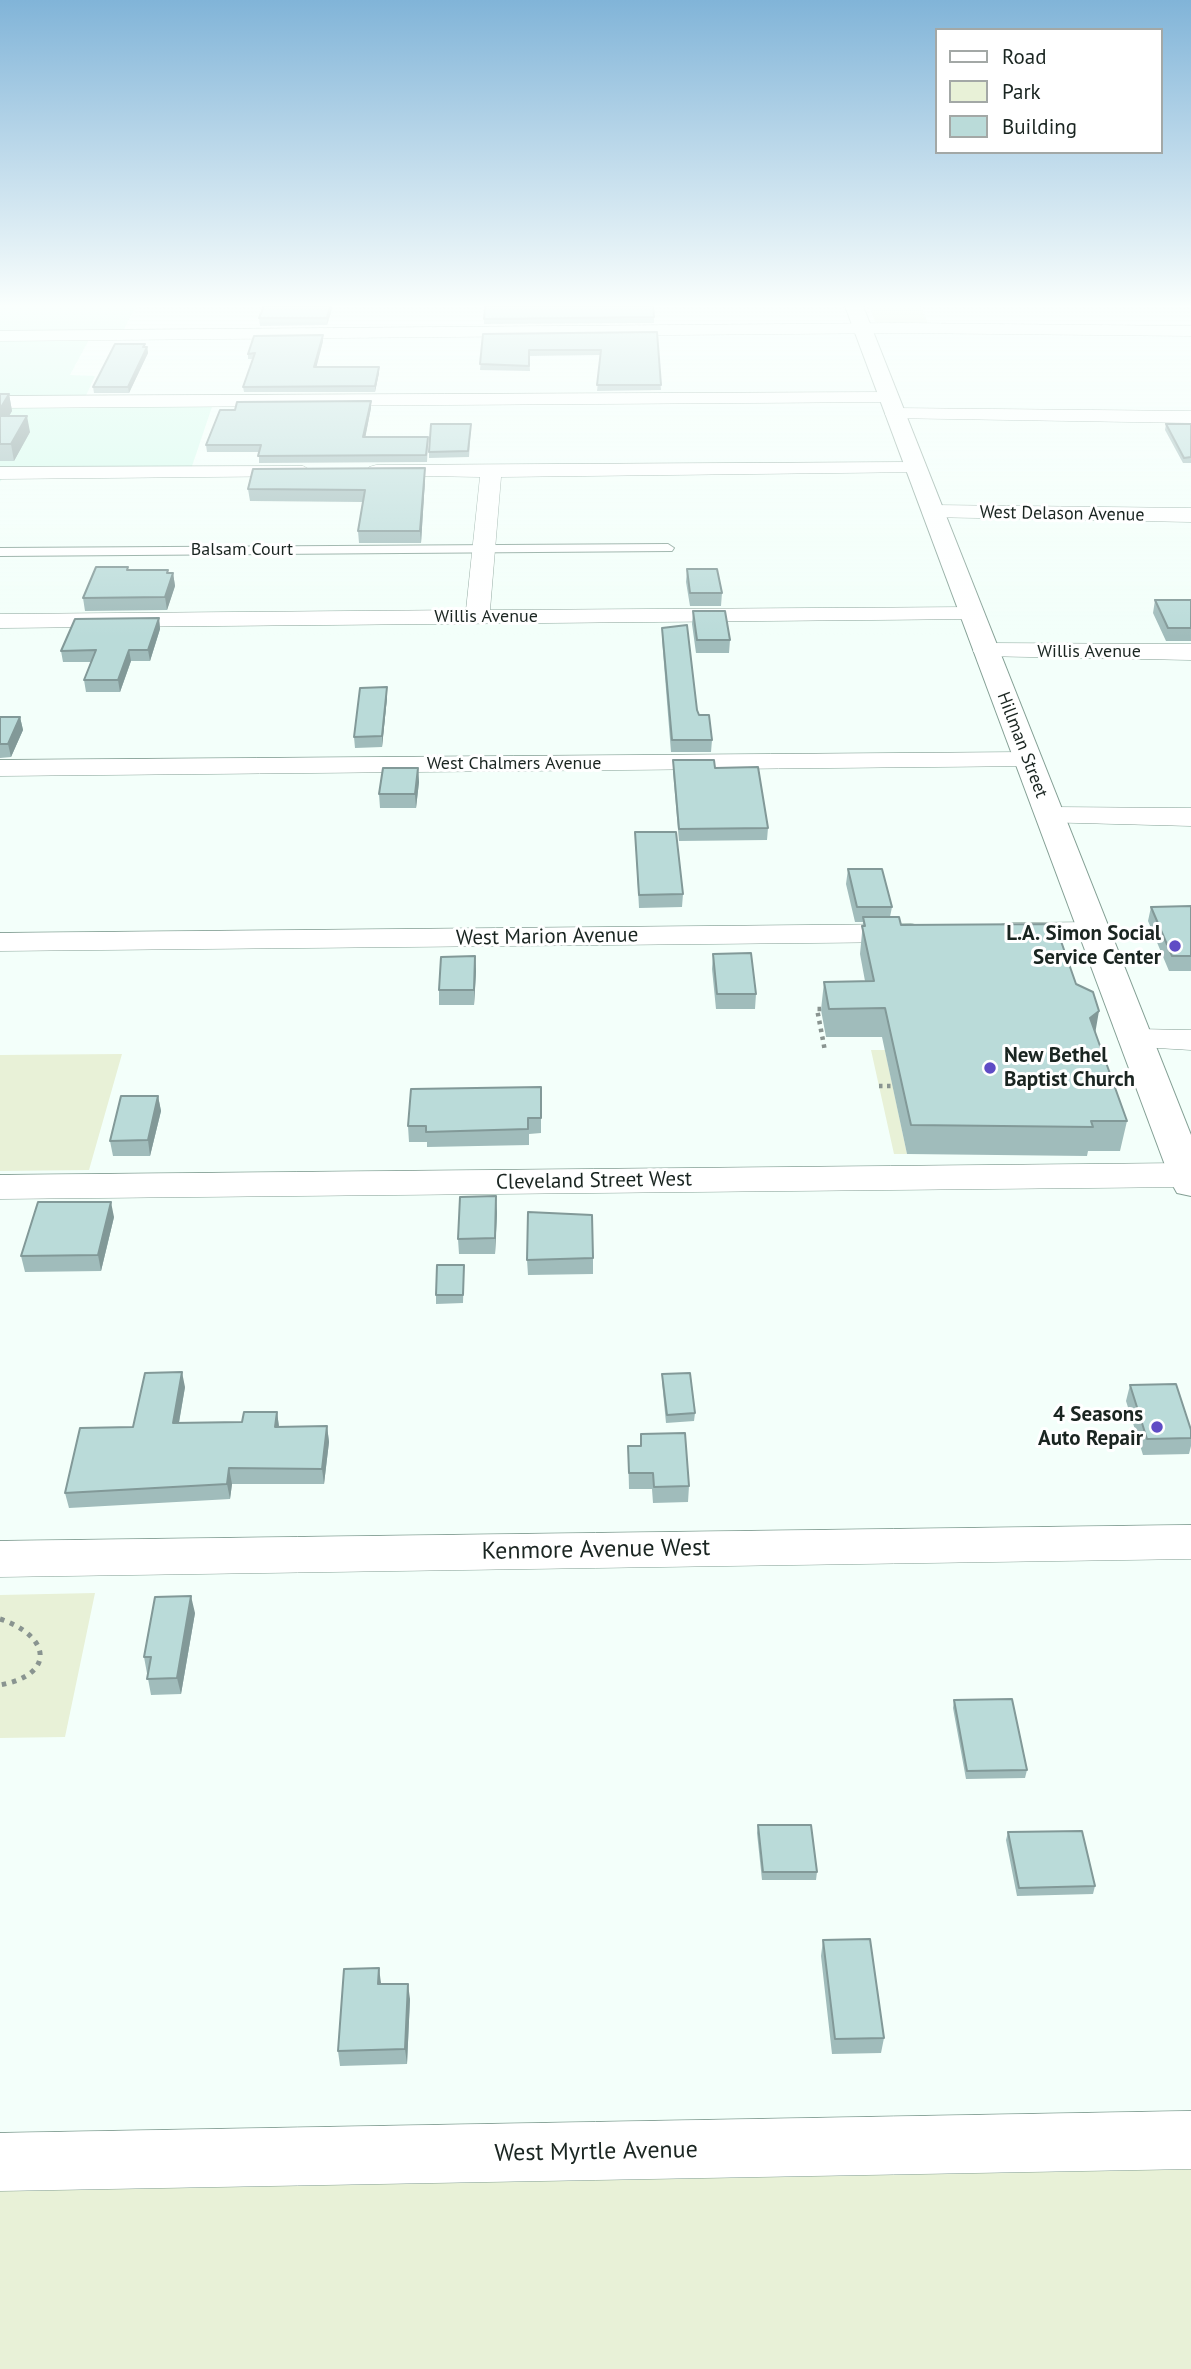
<!DOCTYPE html>
<html>
<head>
<meta charset="utf-8">
<style>
  body { margin:0 }
  #map { position:relative; width:1191px; height:2369px; overflow:hidden; background:#f3fffa; font-family:"PT Sans",sans-serif }
  canvas { display:block }
  .legend { position:absolute; left:935px; top:28px; width:228px; height:126px; box-sizing:border-box; background:#fff; border:2px solid #a3a8a6; margin:0; padding:9px 12px; list-style:none; font-size:21px; color:#1a2521 }
  .legend li { display:flex; align-items:center; gap:14px; height:35px }
  .legend b { width:35px; border:2px solid #a3a8a6 }
</style>
</head>
<body>
<div id="map">
<canvas width="1191" height="2369"></canvas>
<ul class="legend">
<li><b style="height:9px;background:#fff"></b>Road</li>
<li><b style="height:19px;background:#e8f1d7"></b>Park</li>
<li><b style="height:19px;background:#badbd9"></b>Building</li>
</ul>
</div>
<script>
const ctx = document.querySelector('canvas').getContext('2d');
ctx.lineJoin = 'round';
function paint(path, color) {
  ctx.fillStyle = color;
  ctx.fill(path, 'evenodd');
}
function strokePath(path, color, width, dash) {
  ctx.strokeStyle = color;
  ctx.lineWidth = width;
  ctx.lineCap = dash ? 'butt' : 'round';
  ctx.setLineDash(dash || []);
  ctx.stroke(path);
}
function drawText(font, color, halo, rows, align = 'center') {
  ctx.font = font + ' "PT Sans",sans-serif';
  ctx.lineWidth = 6;
  ctx.setLineDash([]);
  ctx.textBaseline = 'middle';
  ctx.strokeStyle = halo;
  ctx.fillStyle = color;
  for (const [text, x, y, turn = 0] of rows) {
    ctx.save();
    ctx.translate(x, y);
    ctx.rotate((+turn || 0) * Math.PI / 180);
    ctx.textAlign = isNaN(turn) ? turn : align;
    if (halo) ctx.strokeText(text, 0, 0);
    ctx.fillText(text, 0, 0);
    ctx.restore();
  }
}
paint(new Path2D(`
  M0,306H136L121,335L91,336L70,375L95,376L83,402L214,401L190,472L5,473L0,482Z`), '#d4fbec');
paint(new Path2D(`
  M869,306H920L928,323L875,322Z
  M871,1050H885L907,1154H894Z
  M122,1054L89,1170L0,1171V1055Z
  M95,1593L65,1737L0,1738V1595Z
  M1191,2140V2369H0V2162Z`), '#e8f1d7');
const service = new Path2D(`
  M668,544L674,548L672,551L0,556V548Z`);
const minor = new Path2D(`
  M900,323L1191,326V336L900,333L0,341V331Z
  M889,392L896,394L899,398L896,402L0,408V396Z
  M895,408L1191,411V423L888,418L885,414Z
  M916,462L927,468L923,472L501,477L490,610L972,607L981,609L984,614L981,619L0,628V614L466,610L480,477L369,475L365,471L369,467L376,465Z
  M303,466L314,472L310,476L0,479V467Z
  M933,505L1191,508V522L925,517L922,512L925,507Z
  M986,643L1191,644V660L977,656L973,651L977,646Z
  M1028,752L1038,754L1042,760L1038,766L0,776V760Z
  M1050,807L1191,808V826L1040,822L1036,816L1040,810Z
  M1094,922L1105,924L1110,931L1105,938L1009,941L998,939L993,932L998,925L1009,923Z
  M912,924L923,926L928,933L923,940L912,942L0,951V933Z
  M1135,1029L1191,1030V1050L1123,1046L1118,1039L1123,1032Z
  M1188,1163L1191,1164V1186L1188,1187L0,1199V1175Z
  M1191,1525V1559L0,1577V1541Z
  M1191,2111V2169L0,2191V2133Z`);
const tertiary = new Path2D(`
  M845,306H863L1191,1135V1196L1177,1193L1172,1184Z`);
strokePath(service, '#839f94', 2);
strokePath(minor, '#839f94', 1);
strokePath(tertiary, '#839f94', 2);
strokePath(new Path2D(`
  M821,1009H817L825,1051
  M879,1086H893`), '#899490', 4.5, [3.5, 4.5]);
strokePath(new Path2D(`
  M0,1619C49,1635 58,1674 0,1685`), '#899490', 5, [4.5, 6]);
paint(service, '#fff');
paint(minor, '#fff');
paint(tertiary, '#fff');
paint(new Path2D(`
  M264,306H332V309L327,325L260,326L259,318Z
  M654,317V323L484,324V319Z
  M657,332L661,390L597,391L601,355L529,356L530,371L480,370L483,334Z
  M323,341L316,367H379V373L375,392H244L243,387L253,359H248V354Z
  M145,347H147L148,353L129,393H94L93,387Z
  M0,394H9L12,411L9,416L30,432L14,461H0Z
  M371,401V408L365,437L428,444L427,462L259,463V452H207L206,445L235,410Z
  M471,424L469,457L429,458V452Z
  M1166,424H1191V463H1183L1165,430Z
  M425,468V480L421,543H359L358,531L363,502L250,501L248,489Z
  M128,567V570H168V573H173L175,586L167,610L85,611L83,598Z
  M687,569L722,593L721,606H690L686,582Z
  M1155,600H1191V641H1166L1153,613Z
  M693,611L730,640L729,653H696L692,624Z
  M159,618L160,629L150,661H131L120,692H86L84,680L91,662H63L61,651Z
  M662,628L697,710L712,740L711,752H671L662,639Z
  M387,687V698L382,747L355,748L354,737Z
  M0,717H20L23,730L11,757L0,758Z
  M673,760L715,768L768,828L767,840L679,841L673,772Z
  M418,768L419,782L416,808H380L379,794Z
  M635,832L683,894L682,907L639,908Z
  M848,869L892,907L890,917L901,925L1076,984L1095,1032L1127,1121L1120,1151H1088L1087,1156L907,1154L882,1037H826L821,1010L824,982L865,981L860,954L863,922H855L846,884Z
  M1191,906V971H1169L1148,921L1151,907Z
  M713,954L756,994L755,1009H716L712,969Z
  M475,956L476,971L474,1005H439V990Z
  M541,1087V1133L529,1134V1145L427,1147V1142H409L408,1126Z
  M158,1096L161,1111L150,1156H113L110,1141Z
  M497,1212L495,1254H459L458,1239Z
  M114,1217L101,1271L25,1272L21,1256Z
  M593,1258V1274L528,1275L527,1260Z
  M464,1265L463,1303L436,1304V1295Z
  M662,1374L695,1413L694,1421L666,1423L662,1382Z
  M1130,1385L1191,1430V1446L1189,1454L1143,1455L1126,1401Z
  M185,1387L179,1423L242,1422L277,1412L279,1427L327,1426L329,1442L324,1484H232L230,1499L69,1508L65,1493L133,1427Z
  M641,1434L689,1486L688,1502L653,1503L652,1489H629L628,1446H640Z
  M195,1613L181,1694L151,1695L144,1657Z
  M954,1700L1027,1770L1025,1778L966,1779L953,1708Z
  M758,1825L817,1872L816,1880H762L757,1833Z
  M1008,1832L1095,1886L1093,1894L1017,1896L1006,1840Z
  M823,1940L884,2038L881,2053L832,2054L821,1956Z
  M381,1984L410,1999L407,2064L340,2066L338,2051Z`), '#a0bcbb');
paint(new Path2D(`
  M330,306H332V309L327,325V318Z
  M323,335V341L315,373L314,367Z
  M147,347L148,353L129,393L128,387Z
  M379,367V373L375,392V386Z
  M9,394L12,411L0,431V409Z
  M371,401V408L364,444L363,437Z
  M27,416L30,432L14,461L11,444Z
  M425,468V480L421,543L420,531Z
  M173,573L175,586L167,610L165,597Z
  M159,618L160,629L150,661L148,650Z
  M129,650L131,661L120,692L118,680Z
  M387,687V698L382,747V736Z
  M20,717L23,730L11,757L8,744Z
  M418,768L419,782L416,808L415,794Z
  M475,956L476,971L474,1005V990Z
  M1099,1011L1094,1040L1090,1018Z
  M158,1096L161,1111L150,1156L148,1140Z
  M496,1196L497,1212L495,1254V1238Z
  M111,1202L114,1217L101,1271L98,1255Z
  M182,1372L185,1387L176,1439L173,1423Z
  M277,1412L279,1427H275Z
  M327,1426L329,1442L324,1484L322,1469Z
  M229,1468L232,1484L230,1499L227,1484Z
  M191,1596L195,1613L181,1694L177,1678Z
  M379,1968L381,1983L380,2000L378,1984Z
  M408,1984L410,1999L407,2064L405,2049Z`), '#829998');
const building = new Path2D(`
  M264,306H330L327,318H259Z
  M485,306H653L654,317L484,319Z
  M657,332L661,385H597L601,350H529V366L480,364L483,334Z
  M323,335L314,367H379L375,386L243,387L255,353L248,354L254,336Z
  M115,344H145L143,347H147L128,387H93Z
  M0,394H9L0,409Z
  M371,401L363,437H428L426,455L258,456L261,445H206L220,410H235L237,402Z
  M0,416H27L11,444H0Z
  M431,424H471L468,451L429,452Z
  M1166,424H1191V457L1184,458Z
  M425,468L420,531H358L365,490L248,489L253,469Z
  M96,567H128L127,570H168L167,573H173L165,597L83,598Z
  M687,569H717L722,593H690Z
  M1155,600H1191V628H1168Z
  M693,611H725L730,640H697Z
  M159,618L148,650H129L118,680H84L96,650L61,651L75,619Z
  M687,625L697,710L699,715H709L712,740H672L662,628Z
  M387,687L382,736L354,737L360,688Z
  M0,717H20L8,744H0Z
  M673,760H714L715,768L758,767L768,828L679,829Z
  M383,768H418L415,794H379Z
  M635,832H676L683,894L639,895Z
  M848,869H882L892,907H857Z
  M1191,906V956H1172L1151,907Z
  M863,917H899L901,925L1055,924L1076,984L1093,992L1099,1011L1090,1018L1127,1121H1091L1093,1127L911,1125L885,1008L829,1009L824,982L874,981L862,926H865Z
  M751,953L756,994H717L713,954Z
  M475,956L474,990H439L441,957Z
  M541,1087V1118H528V1129L426,1132V1126H408L411,1089Z
  M121,1096H158L148,1140L110,1141Z
  M496,1196L495,1238L458,1239L460,1197Z
  M38,1202H111L98,1255L21,1256Z
  M528,1212L592,1215L593,1258L527,1260Z
  M437,1265H464L463,1295H436Z
  M182,1372L173,1423L242,1422L244,1412H277L275,1427L327,1426L322,1469L229,1468L227,1484L65,1493L80,1428L133,1427L145,1373Z
  M690,1373L695,1413L667,1415L662,1374Z
  M1176,1384L1191,1430V1438L1147,1439L1130,1385Z
  M685,1433L689,1486L654,1487L653,1473H629L628,1446H641V1434Z
  M191,1596L177,1678L147,1679L151,1657H144L155,1597Z
  M1012,1699L1027,1770L967,1771L954,1700Z
  M758,1825H811L817,1872H763Z
  M1082,1831L1095,1886L1019,1888L1008,1832Z
  M870,1939L884,2038L835,2039L823,1940Z
  M379,1968L378,1984H408L405,2049L338,2051L344,1969Z`);
paint(building, '#badbd9');
strokePath(building, '#829998', 2);
const sky = ctx.createLinearGradient(0, 0, 0, 637);
sky.addColorStop(0, '#81b4d8');
sky.addColorStop(0.48, '#fafffd');
sky.addColorStop(1, '#fafffd00');
ctx.fillStyle = sky;
ctx.fillRect(0, 0, 1191, 637);
for (const [x, y, r, color] of [
  [1175,946,7,"#5f4cc5"],
  [990,1068,7,"#5f4cc5"],
  [1157,1427,7,"#5f4cc5"]
]) {
  const dot = new Path2D();
  dot.arc(x, y, r, 0, 2 * Math.PI);
  ctx.fillStyle = color;
  ctx.fill(dot);
  strokePath(dot, '#fff', 2.5);
}
drawText('18px', '#1a2521', '#fff', [
  ["West Delason Avenue",1062,514,1],
  ["Balsam Court",242,550],
  ["Willis Avenue",486,617],
  ["Willis Avenue",1089,652],
  ["Hillman Street",1022,745,69],
  ["West Chalmers Avenue",514,764]
]);
drawText('bold 21px', '#1a2521', '#fff', [
  ["L.A. Simon Social",1161,934],
  ["Service Center",1161,958],
  ["New Bethel",1004,1056,"left"],
  ["Baptist Church",1004,1080,"left"],
  ["4 Seasons",1143,1415],
  ["Auto Repair",1143,1439]
], 'right');
drawText('21px', '#1a2521', '#fff', [
  ["West Marion Avenue",547,937,-1],
  ["Cleveland Street West",594,1181,-1]
]);
drawText('24px', '#1a2521', '#fff', [
  ["Kenmore Avenue West",596,1550,-1],
  ["West Myrtle Avenue",596,2152,-1]
]);
</script>
</body>
</html>
